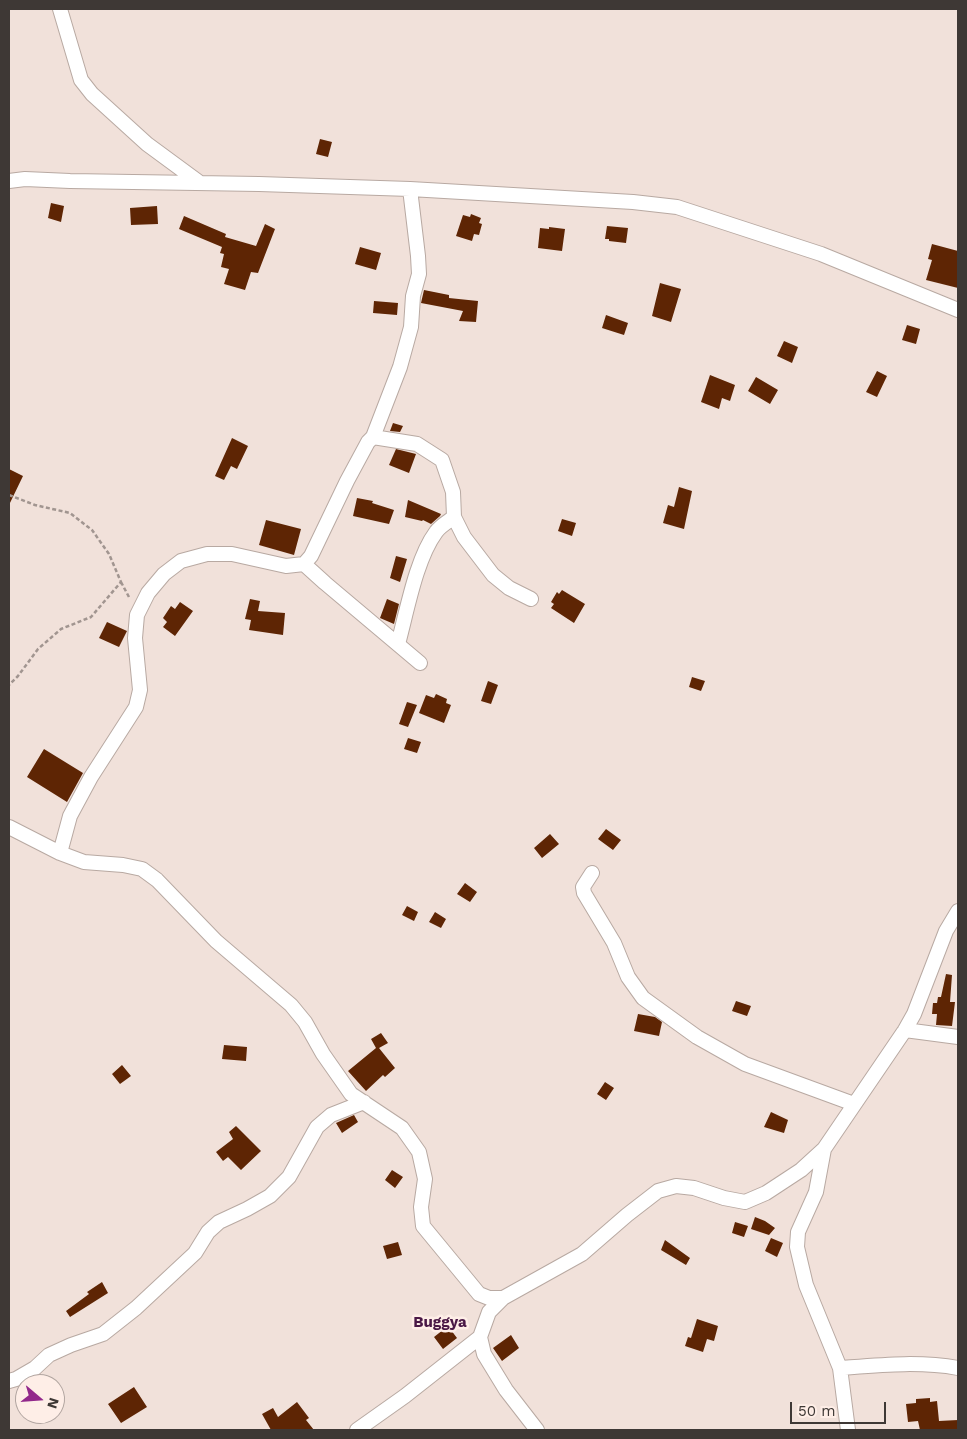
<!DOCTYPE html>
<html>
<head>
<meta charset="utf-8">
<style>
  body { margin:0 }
  #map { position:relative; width:967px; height:1439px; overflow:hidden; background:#f1e1da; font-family:"Work Sans",sans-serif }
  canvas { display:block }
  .frame { position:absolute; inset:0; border:10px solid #3e3835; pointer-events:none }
  .north { position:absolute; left:15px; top:1374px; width:50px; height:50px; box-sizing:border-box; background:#feeee7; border:1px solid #b1a5a0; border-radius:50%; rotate:108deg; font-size:14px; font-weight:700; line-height:20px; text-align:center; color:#3e3835 }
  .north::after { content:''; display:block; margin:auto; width:18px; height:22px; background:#92288b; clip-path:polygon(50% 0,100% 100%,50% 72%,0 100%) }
  .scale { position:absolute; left:790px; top:1402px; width:96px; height:22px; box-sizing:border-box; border:2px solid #3e3835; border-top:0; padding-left:6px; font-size:15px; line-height:18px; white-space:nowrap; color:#3e3835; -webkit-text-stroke:4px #feeee7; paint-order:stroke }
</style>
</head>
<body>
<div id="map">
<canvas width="967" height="1439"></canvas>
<div class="frame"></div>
<div class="north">N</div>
<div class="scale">50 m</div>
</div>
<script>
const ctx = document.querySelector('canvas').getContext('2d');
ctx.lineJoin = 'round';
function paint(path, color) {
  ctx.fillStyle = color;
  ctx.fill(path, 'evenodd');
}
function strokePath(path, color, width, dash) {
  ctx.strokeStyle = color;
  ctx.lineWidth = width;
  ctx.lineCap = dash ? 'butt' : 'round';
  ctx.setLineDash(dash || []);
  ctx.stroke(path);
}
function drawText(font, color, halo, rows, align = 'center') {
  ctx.font = font + ' "Work Sans",sans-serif';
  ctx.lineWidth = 5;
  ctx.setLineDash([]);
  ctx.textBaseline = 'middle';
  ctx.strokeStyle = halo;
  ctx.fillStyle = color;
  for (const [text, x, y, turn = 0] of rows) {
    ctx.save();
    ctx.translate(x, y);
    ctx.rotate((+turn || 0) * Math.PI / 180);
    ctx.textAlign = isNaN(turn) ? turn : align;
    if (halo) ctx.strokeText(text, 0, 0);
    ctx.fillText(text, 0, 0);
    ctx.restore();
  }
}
paint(new Path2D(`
  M320,139L332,142L328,157L316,154Z
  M51,203L64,206L61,222L48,218Z
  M157,206L158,224L131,225L130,208Z
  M471,214L481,218L479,223L482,224L479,235L474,234L472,241L456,236L463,215L470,217Z
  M184,216L226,234L225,237L256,246L265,224L275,229L258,273L251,272L245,290L224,284L229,269L221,267L224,254L220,253L222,247L179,229Z
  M607,226L628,228L626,243L609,241V239H605Z
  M549,227L565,229L562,251L538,248L540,228L549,229Z
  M932,244L958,251V288L926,280L932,260L928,259Z
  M360,247L381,253L376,270L355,264Z
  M660,283L681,289L671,322L652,316Z
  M424,290L449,295V298L478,301L476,322L459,321L463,311L421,303Z
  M374,301L398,303L397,315L373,313Z
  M606,315L628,323L624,335L602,328Z
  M907,325L920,329L916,344L902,340Z
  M784,341L798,347L792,363L777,356Z
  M877,371L887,376L877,397L866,392Z
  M710,375L735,385L730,401L722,398L719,409L701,402Z
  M756,377L778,390L770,404L748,391Z
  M393,423L403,426L400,432L390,431Z
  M232,438L248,446L237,469L231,466L224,480L215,476Z
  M396,449L416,454L409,473L389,465Z
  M9,469L23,476L9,505Z
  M679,487L692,491L684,529L663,523L668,505L674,507Z
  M357,498L373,501L372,503L394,510L389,524L353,516Z
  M408,500L441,514L440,516L431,524L423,520L422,521L405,517Z
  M562,519L576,523L572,536L558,531Z
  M266,520L301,529L294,555L259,545Z
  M396,556L407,559L400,582L390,578Z
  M562,590L585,604L574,623L551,608L554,604L551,602L557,592L559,594Z
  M250,599L260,601L258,611L285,613L283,635L249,630L251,620L245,619Z
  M387,599L399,604L394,624L380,618Z
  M180,602L193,611L175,636L163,627L167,622L163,618L171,606L175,609Z
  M107,622L127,631L119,647L99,638Z
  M692,677L705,681L701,691L689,687Z
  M488,681L498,685L491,704L481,701Z
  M436,694L447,699L446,703L451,705L444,723L419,713L426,695L434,698Z
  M407,702L417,705L408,727L399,724Z
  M408,738L421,742L417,753L404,749Z
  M44,749L83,773L67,802L27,777Z
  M606,829L621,840L613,850L598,839Z
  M550,834L559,844L542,858L534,848Z
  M465,883L477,892L470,902L457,894Z
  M407,906L418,912L414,921L402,915Z
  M435,912L446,919L441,928L429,922Z
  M946,974L952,975L950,1002H955L952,1026L936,1025L937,1014H932L933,1003H937L938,997H941Z
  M736,1001L751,1006L747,1016L732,1011Z
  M638,1014L655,1017L662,1022L659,1036L634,1031Z
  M381,1033L388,1043L379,1048L395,1068L385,1077L383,1075L366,1091L348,1071L376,1048L371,1039Z
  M224,1045L247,1047L246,1061L222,1059Z
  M122,1065L131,1076L120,1084L112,1074Z
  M605,1082L614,1088L606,1100L597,1094Z
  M771,1112L788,1120L784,1133L764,1127Z
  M354,1115L358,1122L342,1133L336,1123Z
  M236,1126L261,1151L241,1170L228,1157L223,1161L216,1152L233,1139L229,1132Z
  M392,1170L403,1177L395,1188L385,1180Z
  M755,1217L765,1221L775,1228L769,1235L751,1229Z
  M735,1222L748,1226L744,1237L732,1233Z
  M771,1238L783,1243L777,1257L765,1251Z
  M665,1240L690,1258L686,1265L661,1250Z
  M398,1242L402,1255L387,1259L383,1246Z
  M102,1282L108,1293L70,1317L66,1311L89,1294L87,1292Z
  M697,1319L718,1326L714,1341L707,1339L703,1352L685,1346L688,1337L691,1338Z
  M448,1326L457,1338L443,1349L434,1337Z
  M511,1335L519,1348L502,1361L493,1348Z
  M134,1387L147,1407L121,1423L108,1404Z
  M930,1398V1402L937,1401L939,1421L958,1420V1430H920L918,1421L908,1422L906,1404L916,1403V1399Z
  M297,1402L309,1418L306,1420L314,1430H271L262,1414L273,1408L278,1417Z`), '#5e2504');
const street = new Path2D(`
  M60,9L81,80L92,94L147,144L200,183
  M9,181L25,179L70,181L259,184L410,189L633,202L677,207L821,254L958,310
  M373,437L417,444L442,460L453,492L454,517L464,537L493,575L509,588L531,599
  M304,564L325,583L420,663
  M398,644C407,611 416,559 436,532C440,526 449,521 454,517
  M9,827L60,853L84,862L123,865L142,869L157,880L216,941L291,1005L305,1022L323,1054L351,1094L402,1128L419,1152L425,1179L421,1207L423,1226L479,1294L489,1298H503
  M60,853L70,816L91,777L136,707L140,690L135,638L137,615L148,593L164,574L181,561L207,554H232L286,566L304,564L311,556L347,481L368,442L373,437L400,367L411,327L413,296L419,274L418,256L410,189
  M592,873L583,887L584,893L614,943L628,977L643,998L697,1037L745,1064L854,1104
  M905,1030L958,1037
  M824,1149L816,1192L798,1232L797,1247L806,1285L840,1368L848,1430
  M840,1368C880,1365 919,1361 958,1368
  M9,1381L16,1379L35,1368L49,1355L71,1345L103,1334L136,1308L195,1253L208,1232L219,1222L247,1209L270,1196L289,1177L317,1127L331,1115L364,1102
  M357,1430L405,1396L480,1337
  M537,1430L506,1390L484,1354L480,1337L489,1312L503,1298L582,1254L627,1215L658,1191L676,1186L694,1188L724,1198L745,1202L766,1193L801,1170L824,1149L905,1030L914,1014L946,931L958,911`);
strokePath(street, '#b8a9a2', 16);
strokePath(new Path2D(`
  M9,495L35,505L70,513L92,530L109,554L121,582L91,617L61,629L38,649L18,676L9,685
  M121,582L130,599`), '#a19590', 2.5, [4, 2.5]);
strokePath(street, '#fff', 14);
drawText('bold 15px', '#4a1846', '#feeee7', [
  ["Buggya",440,1323]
]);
</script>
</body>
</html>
